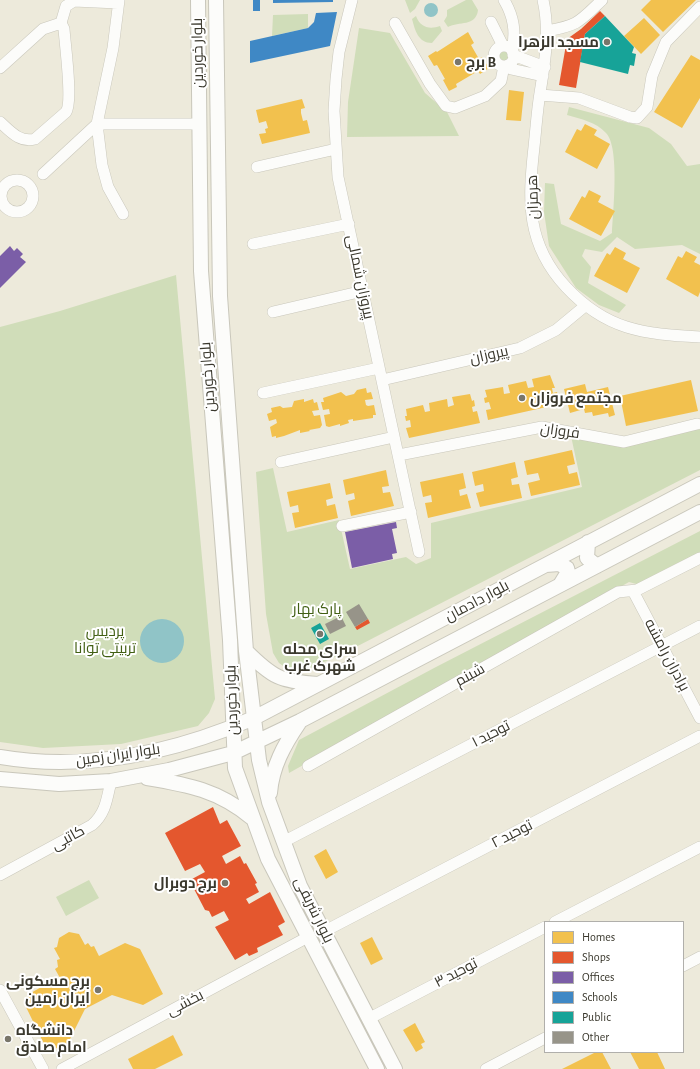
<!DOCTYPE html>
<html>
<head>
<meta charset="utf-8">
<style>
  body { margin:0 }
  #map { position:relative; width:700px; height:1069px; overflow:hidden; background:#edeadb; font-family:"Alegreya Sans",sans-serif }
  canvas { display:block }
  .legend { position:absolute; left:544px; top:921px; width:140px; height:132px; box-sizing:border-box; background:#fff; border:1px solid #b0afab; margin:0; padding:5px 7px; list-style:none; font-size:12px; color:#3a382d }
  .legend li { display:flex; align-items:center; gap:8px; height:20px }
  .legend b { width:20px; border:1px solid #b0afab }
</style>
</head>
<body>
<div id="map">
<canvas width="700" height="1069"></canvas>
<ul class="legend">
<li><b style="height:11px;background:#f2c14e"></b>Homes</li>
<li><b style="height:11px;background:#e4572e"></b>Shops</li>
<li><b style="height:11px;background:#7b5ea7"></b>Offices</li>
<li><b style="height:11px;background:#3f88c5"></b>Schools</li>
<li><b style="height:11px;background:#17a398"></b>Public</li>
<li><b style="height:11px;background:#979489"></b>Other</li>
</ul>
</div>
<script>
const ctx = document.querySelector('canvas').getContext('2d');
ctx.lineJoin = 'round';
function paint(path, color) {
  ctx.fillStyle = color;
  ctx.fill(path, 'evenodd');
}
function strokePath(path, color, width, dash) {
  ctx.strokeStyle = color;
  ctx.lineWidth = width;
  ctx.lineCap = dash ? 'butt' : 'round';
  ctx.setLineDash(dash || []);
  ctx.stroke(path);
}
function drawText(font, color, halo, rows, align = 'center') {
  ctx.font = font + ' "Alegreya Sans",Cairo,sans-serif';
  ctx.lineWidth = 4;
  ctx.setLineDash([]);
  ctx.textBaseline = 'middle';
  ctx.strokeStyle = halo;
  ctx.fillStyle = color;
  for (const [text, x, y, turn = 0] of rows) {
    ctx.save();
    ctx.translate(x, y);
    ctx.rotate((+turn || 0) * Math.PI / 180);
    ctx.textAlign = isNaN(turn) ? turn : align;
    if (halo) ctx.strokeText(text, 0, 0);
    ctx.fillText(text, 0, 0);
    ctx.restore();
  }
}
paint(new Path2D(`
  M405,0H420L415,9L410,13Z
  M466,0H472L478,10C476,27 459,21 448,27L444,21L447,16V10Z
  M308,14V28L272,36L273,15Z
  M416,16C420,27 429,30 440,26L442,31L432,43C418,43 415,30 412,19Z
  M359,28L390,33L425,93L447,112L459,136L347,137L348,102Z
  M499 56a5 5 0 1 1 10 0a5 5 0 1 1-10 0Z
  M569,107L649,128L671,144L687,166L700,164V254L682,245L635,249L617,237L602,252L585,249L582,256L591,267L588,283L626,305L619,313L599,305L576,288L549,246L544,212L545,183L554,184L561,224L600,241L612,233C613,212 620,147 606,133C596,122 581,119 567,115Z
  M176,275L215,699L209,713L198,726L121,744L43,748L0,742V327L60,311Z
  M700,428V470L348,651L311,668L289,670L279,663L273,653L266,614L256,472L273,468L287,532L339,520L350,569L406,557L416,564L431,558V523L582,487L571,436L621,447Z
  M700,531V553L640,585L629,582L289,773L288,766L299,740L436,667Z
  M89,880L99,898L66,916L56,897Z`), '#d0ddb9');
paint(new Path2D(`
  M424 10a7 7 0 1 1 14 0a7 7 0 1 1-14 0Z
  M140 641a22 22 0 1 1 44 0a22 22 0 1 1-44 0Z`), '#90c4c7');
paint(new Path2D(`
  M651,0H696L663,32L641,10Z
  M644,18L660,35L641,54L624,36Z
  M468,32L474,43L471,45L479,59L482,57L489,68L480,74L478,71L456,84L457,87L449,91L443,80L445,79L437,65L434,66L428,56L436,51L437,52Z
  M691,55L700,60V98L682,128L654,112Z
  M509,90L524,92L521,121L506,120Z
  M302,99L305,108L301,109V113L303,121L307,120L310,133L262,144L259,134L266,133L265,129L268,128L266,121L259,123L256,110Z
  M585,124L597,130L594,135L610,144L597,169L565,152L577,129L581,131Z
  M589,190L601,196L598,202L615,211L601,236L569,219L582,196L585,198Z
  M615,247L626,253L623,259L640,268L627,293L594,276L607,253L610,255Z
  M686,251L697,257L694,262L700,265V292L698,297L666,279L678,256L682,258Z
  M550,375L555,388H552L553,393L557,392L560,404L488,420L486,410L491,409L489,402L485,403L484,398L487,397L485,390L503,387L504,394L510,393L508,385L526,381L528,388L534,387L532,379Z
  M691,380L698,411L626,426L620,396Z
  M585,384L587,392L608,387L615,415L609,417L608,413L593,416L592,412L585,413L584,409L570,413L564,389Z
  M366,388L367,393L371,392L373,399L365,400L366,405L368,406L374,405L376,415H373V418L353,421V419L348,420L349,423L340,426V424L329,427L326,426L324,415L330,414L329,409L323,410L321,402H324L323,398L341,392L346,396L354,394L357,390Z
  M470,394L472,401L474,400L475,406L472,407L473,412L477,411L480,423L409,438L406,428L411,427L410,420L406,421L405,416H407L406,409L423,405L425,412L430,411L429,403L447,399L448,407L454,405L452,397Z
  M304,399V402L313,399L314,403L317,402L319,410L312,411L314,416L320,415L322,425L320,428L309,430L310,431L300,433V430L284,436L276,438V436L272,437L270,427L277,423L276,419L269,421L267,414L272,412L271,408L280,406L283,408L292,407L294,401Z
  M572,450L575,464L567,466L569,474L577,472L580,485L531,496L528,483L540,480L538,473L527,475L524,461Z
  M515,462L518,477L511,479L512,485L519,484L522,498L480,507L476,493L484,491L483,484L475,486L472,472Z
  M386,470L389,486L382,487L383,493L390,492L394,506L351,516L348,501L355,499L354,493L346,495L343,480Z
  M463,473L466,488L459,490L460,496L467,494L471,508L428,518L425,503L432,502L431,495L423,497L420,482Z
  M330,483L333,498L326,500L327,506L335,504L338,518L295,528L292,513L299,512L298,505L290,507L287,492Z
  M326,849L338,872L326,879L314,856Z
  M69,932L79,934L85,945L88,943L91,947L94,946L99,956L125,943L140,949L163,994L143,1005L112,995L85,1009L68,1043L48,1052L25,1005L29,994L52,981L62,985L70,981L64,976L60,978L55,969L58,967L57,960L60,959L54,948L57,947L59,938Z
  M372,937L383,959L371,965L360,943Z
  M415,1023L425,1042L421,1044L423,1048L416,1052L403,1030Z
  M173,1035L183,1055L155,1069H133L128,1059Z
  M596,1052H602L611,1069H562Z
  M630,1052H657L665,1069H639Z`), '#f2c14e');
paint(new Path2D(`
  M600,11L605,16L585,34L576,88L559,85L567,39L581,29Z
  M368,619L370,623L357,630L355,627Z
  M213,807L220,824L227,820L241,846L222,856L226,864L240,856L244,864L246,863L257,883L255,884L259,892L246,899L249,904L270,892L285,922L278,926L283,935L257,948L258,952L249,956L247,953L235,960L215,927L229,920L224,911L212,917L209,911L205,910L194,889L196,886L192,879L205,872L200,864L185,871L165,833Z`), '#e4572e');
paint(new Path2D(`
  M10,246L14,251L17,248L23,254L20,257L26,262L0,288V256Z
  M396,522L397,528L392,529L397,553L392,554L393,559L352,568L345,532Z`), '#7b5ea7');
paint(new Path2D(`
  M253,0H260V11H253Z
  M273,0H333V2L273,3Z
  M337,12L330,46L250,63V41L308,28L314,22L316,13Z`), '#3f88c5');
paint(new Path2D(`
  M605,16L634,47L632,53L636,54L634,66L630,65L628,74L580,62L585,34Z
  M320,623L329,639L320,644L311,628Z`), '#17a398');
paint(new Path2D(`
  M359,604L368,619L355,627L346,612Z
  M341,616L346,626L330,634L325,624Z`), '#979489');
const minor = new Path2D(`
  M119,0L113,48L97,124L102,165L108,187L123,214
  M352,0L339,52L336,79L334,111L338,177L419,552
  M504,0C514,17 516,32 512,51
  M543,0C550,31 545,62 540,93C537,111 536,129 534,147C528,201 526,244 566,287C606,330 643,334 700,337
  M491,22L503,46
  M395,23L430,84L446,106L455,108L485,96L501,81L504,66
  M547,31C579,25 579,22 602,0
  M494 56a10 10 0 1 1 20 0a10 10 0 1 1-20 0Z
  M513,55L545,67
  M508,65L511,69L543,76
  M0,68L43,29L61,23
  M540,95L579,98L630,117L637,118L647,107L652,76L666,42L700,7
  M0,122C11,132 20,143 35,139L66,112C73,102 65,44 64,29L61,23L66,6L74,1L118,3
  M257,167L336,149
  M43,174L97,124H199
  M1 196a16 16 0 1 1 32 0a16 16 0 1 1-32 0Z
  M253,244L349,224
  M273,312L363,291
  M382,380L520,348L556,330L585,306
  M263,393L379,368
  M399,455L542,427L624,442L697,424
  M281,462L394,437
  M342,526L411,512
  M633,591L700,718
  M308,766L618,592L637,590L700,558
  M283,842L700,626
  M0,875L92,825C106,813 107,798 111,781
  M555,922L700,847
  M323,932L700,736
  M683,966L700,957
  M0,990L43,1069
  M368,1019L545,927
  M62,1069L308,937
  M486,1069L545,1038`);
const major = new Path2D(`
  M198,0L201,271L230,640L235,768L268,859L377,1069
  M216,0L220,296L246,651L259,760L269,802L300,886L395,1069
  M588,542L587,558L597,566
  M546,565L559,564L567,568L568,572L560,585
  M246,651C273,678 280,681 318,684
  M0,757C87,772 175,752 254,718L700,484
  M147,778C189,785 218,790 252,818
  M0,779L59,784L111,781L169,770L233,753L300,721L700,512
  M270,793C272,767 284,745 299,723`);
strokePath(minor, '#c9c7bb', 12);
strokePath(major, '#c9c7bb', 16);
strokePath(minor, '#fcfcfa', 11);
strokePath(major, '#fcfcfa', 14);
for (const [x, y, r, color] of [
  [607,42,4,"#79766a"],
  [458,62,4,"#79766a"],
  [522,398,4,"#79766a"],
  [320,634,4,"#79766a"],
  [225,883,4,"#79766a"],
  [98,990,4,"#79766a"],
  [8,1039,4,"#79766a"]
]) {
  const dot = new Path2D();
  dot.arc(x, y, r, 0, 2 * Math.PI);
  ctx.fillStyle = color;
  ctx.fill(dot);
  strokePath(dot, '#fff', 1.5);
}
drawText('bold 15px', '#3a382d', '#fff', [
  ["مسجد الزهرا",599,42],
  ["برج B",466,62,"left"],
  ["مجتمع فروزان",530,398,"left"],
  ["سرای محله",320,649,"center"],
  ["شهرک غرب",320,666,"center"],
  ["برج دوبرال",217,883],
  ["برج مسکونی",90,981],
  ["ایران زمین",90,998],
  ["دانشگاه",16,1030,"left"],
  ["امام صادق",16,1047,"left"]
], 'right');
drawText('15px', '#3a382d', '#fff', [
  ["بلوار خوردین",198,53,-91],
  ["هرمزان",533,197,-92],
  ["پیروزان شمالی",360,277,78],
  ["پیروزان",489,355,-13],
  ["بلوار خوردین",208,377,-94],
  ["فروزان",560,431,8],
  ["بلوار دادمان",477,601,-28],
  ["برادران رامشه",667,655,62],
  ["شبنم",470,675,-29],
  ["بلوار خوردین",232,700,-92],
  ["توحید ۱",491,734,-27],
  ["بلوار ایران زمین",118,755,-8],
  ["توحید ۲",512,834,-27],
  ["کاتبی",68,838,-29],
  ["بلوار شریفی",314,910,64],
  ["توحید ۳",456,973,-27],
  ["بخشی",185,1003,-28]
]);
drawText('15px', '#415f13', '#fff', [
  ["پارک بهار",317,609],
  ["پردیس",105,631],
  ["تربیتی توانا",105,648]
]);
</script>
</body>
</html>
